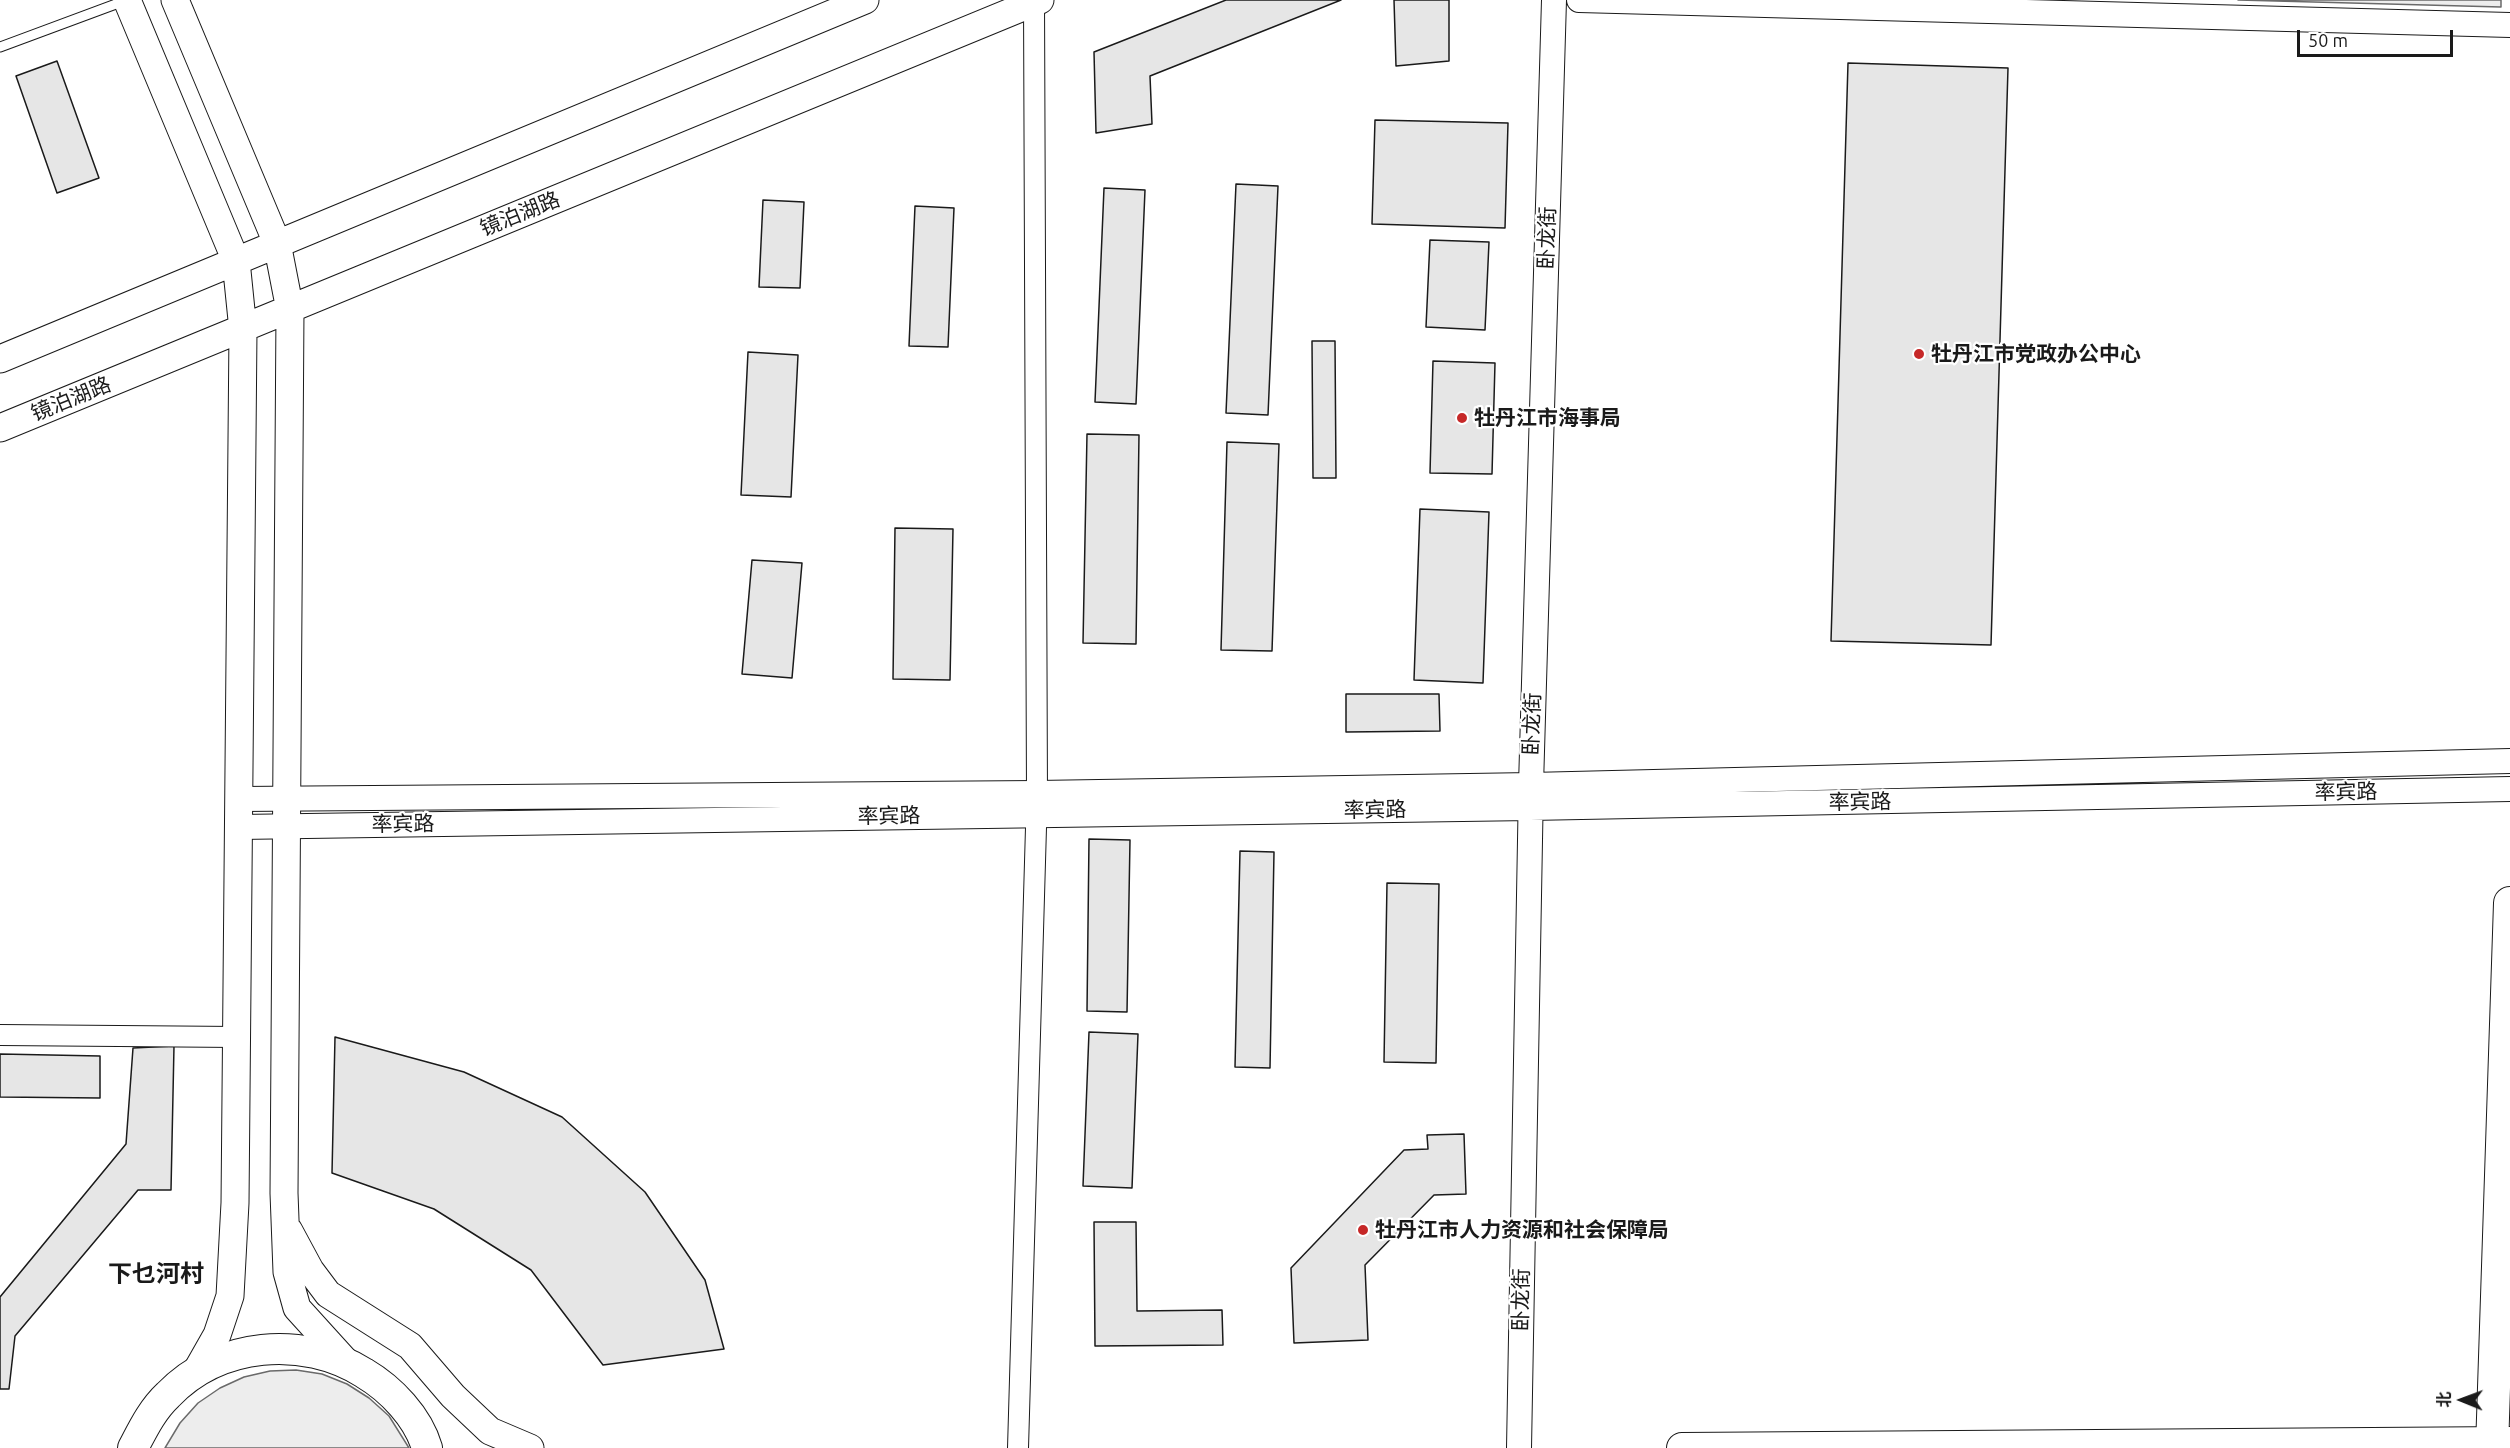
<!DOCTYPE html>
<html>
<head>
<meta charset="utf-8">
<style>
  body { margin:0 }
  #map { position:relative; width:2510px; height:1448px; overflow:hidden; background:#fff; font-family:Ubuntu,"Noto Sans SC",sans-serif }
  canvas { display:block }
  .north { position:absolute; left:2432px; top:1370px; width:60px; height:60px; -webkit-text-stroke:4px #fff; paint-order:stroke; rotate:271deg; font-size:16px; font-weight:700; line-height:24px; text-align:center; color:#1a1a1a }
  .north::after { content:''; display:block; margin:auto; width:21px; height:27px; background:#1a1a1a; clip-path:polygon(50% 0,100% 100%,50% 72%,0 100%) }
  .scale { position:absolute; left:2297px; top:30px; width:156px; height:27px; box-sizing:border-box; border:3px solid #1a1a1a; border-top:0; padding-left:8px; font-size:18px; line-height:21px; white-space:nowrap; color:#1a1a1a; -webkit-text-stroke:4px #fff; paint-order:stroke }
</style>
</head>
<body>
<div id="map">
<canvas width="2510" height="1448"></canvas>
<div class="north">北</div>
<div class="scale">50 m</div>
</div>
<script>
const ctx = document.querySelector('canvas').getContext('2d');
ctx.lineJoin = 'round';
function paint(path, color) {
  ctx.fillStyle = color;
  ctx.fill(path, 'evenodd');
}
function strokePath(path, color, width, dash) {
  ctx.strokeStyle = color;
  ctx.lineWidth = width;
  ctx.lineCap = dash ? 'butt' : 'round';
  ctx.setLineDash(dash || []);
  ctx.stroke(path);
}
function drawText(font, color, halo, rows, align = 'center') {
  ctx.font = font + ' Ubuntu,"Noto Sans SC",sans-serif';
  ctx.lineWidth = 4.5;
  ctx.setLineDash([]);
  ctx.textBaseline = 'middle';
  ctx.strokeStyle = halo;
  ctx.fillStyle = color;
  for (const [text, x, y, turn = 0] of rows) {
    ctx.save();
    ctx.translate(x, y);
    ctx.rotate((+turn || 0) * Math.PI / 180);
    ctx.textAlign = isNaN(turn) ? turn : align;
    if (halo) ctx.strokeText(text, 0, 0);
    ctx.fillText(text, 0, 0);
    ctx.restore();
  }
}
const built = new Path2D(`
  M2238,0H2501V7Z
  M296,1370L322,1374L347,1384L369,1398L389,1416L409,1448H165L180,1423L198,1403L220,1388L244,1377L270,1371Z`);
paint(built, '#ededed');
strokePath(built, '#6a6a6a', 1.5);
const building = new Path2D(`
  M1226,0H1341L1150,76L1152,124L1096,133L1094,52Z
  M1394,0H1449V61L1396,66Z
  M57,61L99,178L57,193L16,76Z
  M1848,63L2008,68L1991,645L1831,641Z
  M1375,120L1508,123L1505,228L1372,224Z
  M1236,184L1278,186L1268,415L1226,413Z
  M1104,188L1145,190L1136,404L1095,402Z
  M763,200L804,202L800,288L759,287Z
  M915,206L954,208L948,347L909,346Z
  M1430,240L1489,242L1485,330L1426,327Z
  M1312,341H1335L1336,478H1313Z
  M748,352L798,355L791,497L741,495Z
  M1433,361L1495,363L1492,474L1430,473Z
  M1087,434L1139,435L1136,644L1083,643Z
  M1227,442L1279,444L1272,651L1221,650Z
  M1420,509L1489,512L1483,683L1414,680Z
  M895,528L953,529L950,680L893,679Z
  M752,560L802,563L792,678L742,674Z
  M1346,694H1439L1440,731L1346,732Z
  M1089,839L1130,840L1127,1012L1087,1011Z
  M1240,851L1274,852L1270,1068L1235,1067Z
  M1387,883L1439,884L1436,1063L1384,1062Z
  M1089,1032L1138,1034L1132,1188L1083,1186Z
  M335,1037L464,1072L562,1117L645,1192L705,1280L724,1349L603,1365L531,1270L434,1209L332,1173Z
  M174,1046L171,1190H138L15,1336L9,1389H0V1297L126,1144L133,1048Z
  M0,1054L100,1056V1098L0,1097Z
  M1464,1134L1466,1194L1434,1195L1365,1265L1368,1340L1294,1343L1291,1268L1404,1150L1428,1149L1427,1135Z
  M1094,1222H1136L1137,1311L1222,1310L1223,1345L1095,1346Z`);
paint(building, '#e6e6e6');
strokePath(building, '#1a1a1a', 1.5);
const service = new Path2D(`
  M0,47L124,1`);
const minor = new Path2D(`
  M0,1035L237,1037
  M1018,1448L1037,793L1034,0`);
const tertiary = new Path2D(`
  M1579,0L2510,25
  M240,799L1037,793L1531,785L2510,761
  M239,827L1530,808L2510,789
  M1519,1448L1531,785L1554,0`);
const secondary = new Path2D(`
  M127,0L236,261L243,330L235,1203L230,1296L217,1335L196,1372
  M175,0L277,243L290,310L284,1193L287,1272L297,1308L346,1362
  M0,359L865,0
  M0,428L1040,0
  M289,1231L310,1270L328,1294L410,1346L453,1396L490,1431L530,1448`);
const primary = new Path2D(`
  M133,1448C143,1429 152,1410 168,1395C219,1342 303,1335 364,1373C391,1389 418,1417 427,1448
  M1682,1448L2510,1442`);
const trunk = new Path2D(`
  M2492,1448L2510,903`);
strokePath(service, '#1a1a1a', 11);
strokePath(minor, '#1a1a1a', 22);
strokePath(tertiary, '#1a1a1a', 26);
strokePath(secondary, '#1a1a1a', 29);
strokePath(primary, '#1a1a1a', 32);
strokePath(trunk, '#1a1a1a', 34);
strokePath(service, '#fff', 9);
strokePath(minor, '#fff', 20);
strokePath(tertiary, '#fff', 24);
strokePath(secondary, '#fff', 27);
strokePath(primary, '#fff', 30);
strokePath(trunk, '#fff', 32);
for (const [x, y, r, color] of [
  [1919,354,6,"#c62828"],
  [1462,418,6,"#c62828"],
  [1363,1230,6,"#c62828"]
]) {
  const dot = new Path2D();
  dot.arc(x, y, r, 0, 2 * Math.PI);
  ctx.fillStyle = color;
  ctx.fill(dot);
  strokePath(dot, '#fff', 2);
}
drawText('21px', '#1a1a1a', '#fff', [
  ["镜泊湖路",520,214,-22],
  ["卧龙街",1547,238,-88],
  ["镜泊湖路",71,399,-22],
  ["卧龙街",1532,724,-88],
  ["率宾路",2346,792,-1],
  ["率宾路",1860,802,-1],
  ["率宾路",1375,810,-1],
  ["率宾路",889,816,-1],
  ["率宾路",403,824,-1],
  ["卧龙街",1521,1300,-89]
]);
drawText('bold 21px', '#1a1a1a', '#fff', [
  ["牡丹江市党政办公中心",1931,354],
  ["牡丹江市海事局",1474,418],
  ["牡丹江市人力资源和社会保障局",1375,1230]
], 'left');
drawText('bold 24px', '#1a1a1a', '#fff', [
  ["下乜河村",156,1274]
]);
</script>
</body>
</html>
